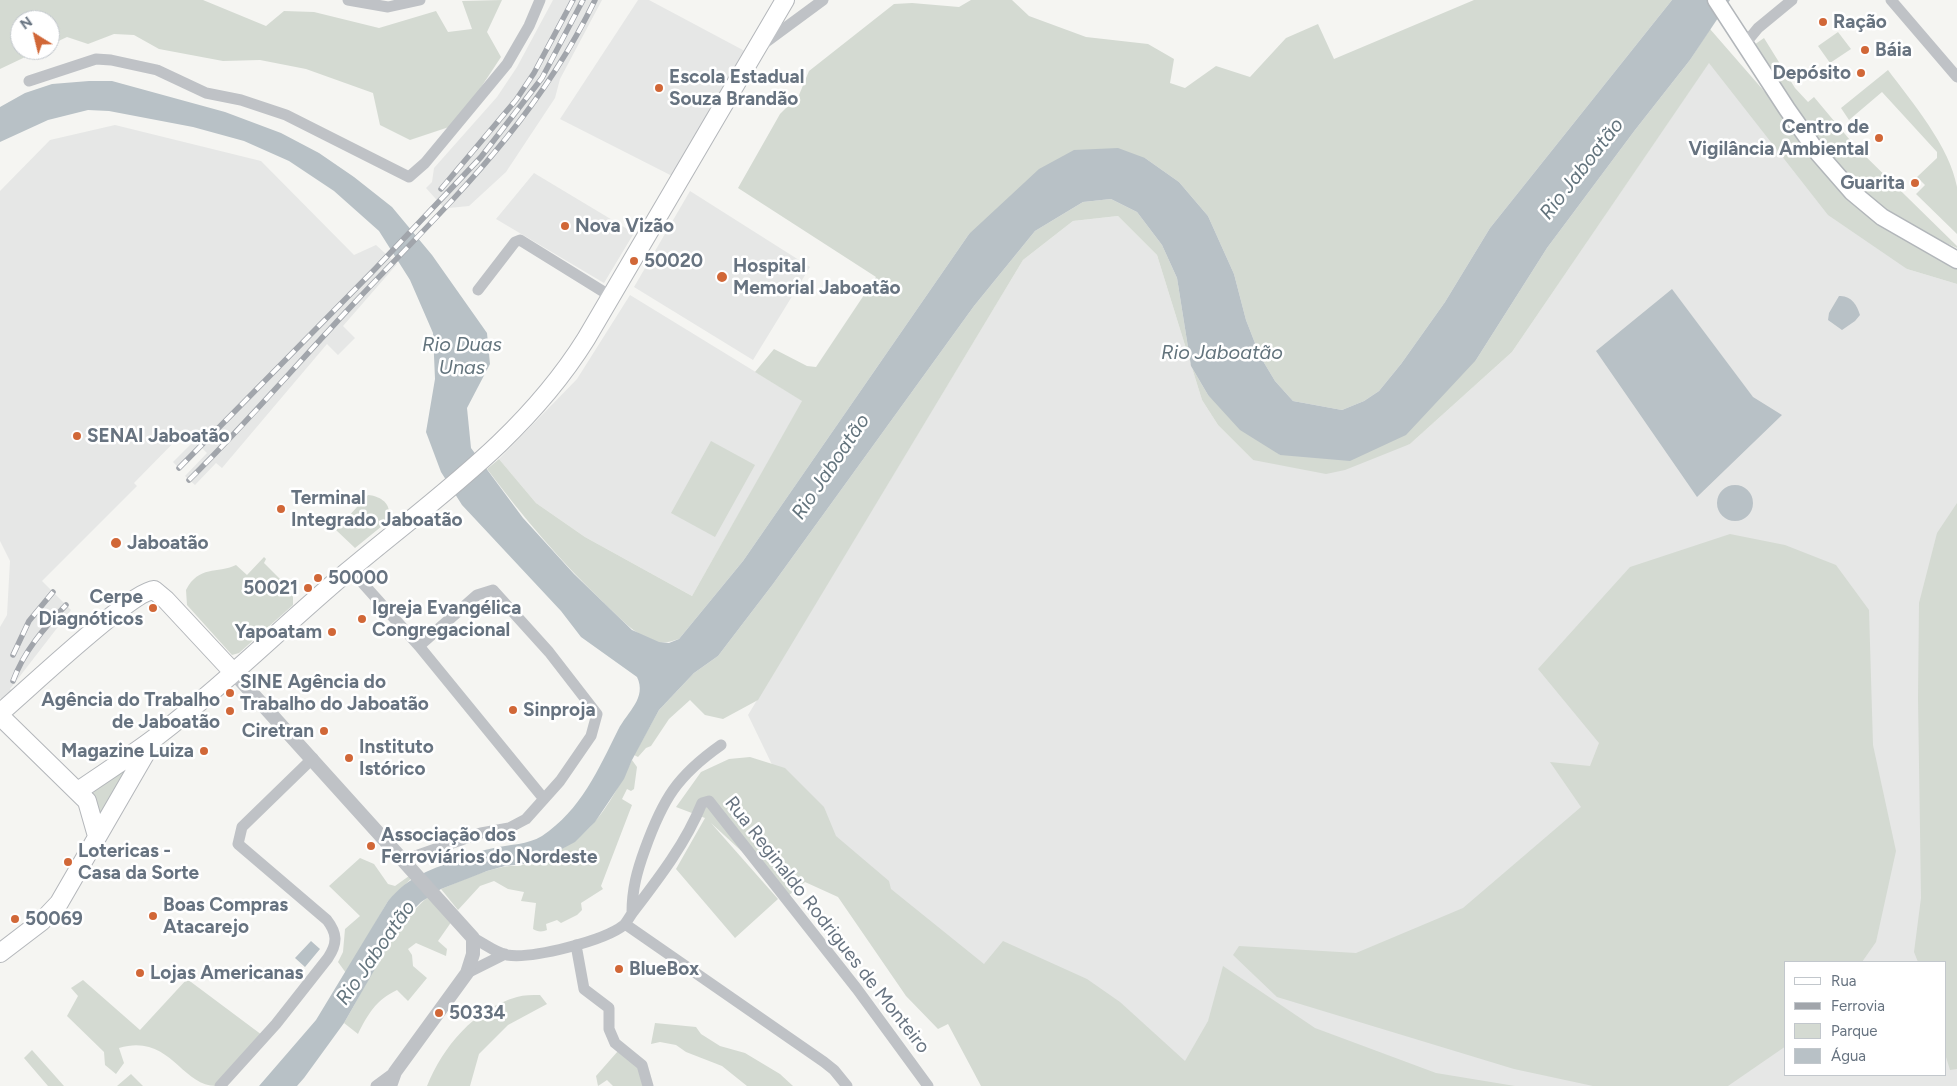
<!DOCTYPE html>
<html>
<head>
<meta charset="utf-8">
<style>
  body { margin:0 }
  #map { position:relative; width:1957px; height:1086px; overflow:hidden; background:#f5f5f2; font-family:Figtree,sans-serif }
  canvas { display:block }
  .legend { position:absolute; left:1784px; top:961px; width:162px; height:115px; box-sizing:border-box; background:#fff; border:1px solid #c2c7cc; margin:0; padding:6px 9px; list-style:none; font-size:15px; color:#677380 }
  .legend li { display:flex; align-items:center; gap:10px; height:25px }
  .legend b { width:25px; border:1px solid #c2c7cc }
  .north { position:absolute; left:10px; top:10px; width:50px; height:50px; box-sizing:border-box; background:#fff; border:1px solid #c2c7cc; border-radius:50%; rotate:324deg; font-size:14px; font-weight:700; line-height:20px; text-align:center; color:#677380 }
  .north::after { content:''; display:block; margin:auto; width:18px; height:22px; background:#d16737; clip-path:polygon(50% 0,100% 100%,50% 72%,0 100%) }
</style>
</head>
<body>
<div id="map">
<canvas width="1957" height="1086"></canvas>
<ul class="legend">
<li><b style="height:6px;background:#fff"></b>Rua</li>
<li><b style="height:6px;background:#a1a5ab"></b>Ferrovia</li>
<li><b style="height:14px;background:#d4dad2"></b>Parque</li>
<li><b style="height:14px;background:#b8c1c6"></b>Água</li>
</ul>
<div class="north">N</div>
</div>
<script>
const ctx = document.querySelector('canvas').getContext('2d');
ctx.lineJoin = 'round';
function paint(path, color) {
  ctx.fillStyle = color;
  ctx.fill(path, 'evenodd');
}
function strokePath(path, color, width, dash) {
  ctx.strokeStyle = color;
  ctx.lineWidth = width;
  ctx.lineCap = dash ? 'butt' : 'round';
  ctx.setLineDash(dash || []);
  ctx.stroke(path);
}
function drawText(font, color, halo, rows, align = 'center') {
  ctx.font = font + ' Figtree,sans-serif';
  ctx.lineWidth = 5;
  ctx.setLineDash([]);
  ctx.textBaseline = 'middle';
  ctx.strokeStyle = halo;
  ctx.fillStyle = color;
  for (const [text, x, y, turn = 0] of rows) {
    ctx.save();
    ctx.translate(x, y);
    ctx.rotate((+turn || 0) * Math.PI / 180);
    ctx.textAlign = isNaN(turn) ? turn : align;
    if (halo) ctx.strokeText(text, 0, 0);
    ctx.fillText(text, 0, 0);
    ctx.restore();
  }
}
paint(new Path2D(`
  M553,0H602L560,79L555,98L506,172L469,206L449,208L443,207L426,188L432,182L434,168L497,97L517,67Z
  M638,0H649L756,57L684,182L560,119Z
  M1709,62L1907,269L1957,284V1086H1006L822,868L748,715L1023,260L1073,221L1118,216L1157,255L1202,400L1218,425L1253,460L1410,444L1512,352ZM1786,962H1946V1075H1786Z
  M115,125L261,161L354,255L376,245L397,264L343,326L355,338L338,355L327,344L222,468L216,463L195,485L185,476L207,453L201,447L180,469L173,462L196,439L186,430L134,483L137,486L42,581L71,610L10,689L13,692L3,702L0,698V627L7,615L10,561L0,541V191L50,140Z
  M534,173L634,233L604,283L496,219Z
  M690,191L810,267L753,360L634,287Z
  M630,295L803,401L692,596L585,537L536,503L499,459L577,379Z`), '#e6e7e6');
paint(new Path2D(`
  M0,0H203L266,26L284,11L314,12L379,28L436,11L448,32L472,29L462,1L502,0L487,32L501,57L472,101L449,127L410,140L380,125L373,93L306,69L260,60L223,61L159,49L134,35L114,34L88,44L67,37L50,45V20H20V50H40L0,69Z
  M971,0H1012L1029,16L1086,37L1148,44L1174,59L1170,83L1185,88L1216,66L1250,77L1286,38L1318,24L1334,59L1474,0H1672L1490,228L1445,302L1401,364L1379,391L1364,401L1342,410L1293,401L1275,381L1260,356L1246,320L1234,274L1208,216L1179,182L1145,158L969,234L743,561L679,639C670,642 663,644 653,641C634,634 620,618 605,604C561,562 523,517 487,469L499,459L536,503L585,537L692,596L802,401L755,372L774,349L807,366L816,367L876,277L738,188L780,114L799,95L809,71L894,4L912,3L959,7Z
  M1710,29L1852,192L1957,255V284L1907,269L1828,215L1709,63L1512,352L1410,444L1345,470L1326,474L1253,460L1218,425L1202,400L1157,255L1118,216L1073,221L1023,260L758,700L723,719L705,715L690,700L669,719L651,746L646,748L638,757L634,755L659,710L694,673L718,656L773,584L974,306L1035,231L1083,202L1111,199L1137,212L1162,245L1177,278L1191,366L1208,395L1280,455L1476,360L1547,248L1635,130L1690,60Z
  M1838,32L1851,49L1830,63L1818,46Z
  M1764,38L1795,88L1808,102L1814,97L1855,146L1957,246V248L1930,236L1878,205L1824,149L1751,47Z
  M1888,70C1912,102 1950,147 1957,187C1957,202 1957,219 1957,234L1916,194L1925,185L1917,177L1937,158V152L1882,92L1849,120L1841,108Z
  M711,441L755,465L715,537L671,513Z
  M368,495C379,496 390,502 389,514L382,526L355,548L336,530Z
  M1957,503V1069L1950,1070L1946,1057V962H1918L1914,952L1921,898L1918,698L1919,603L1937,533Z
  M1730,534L1785,545L1836,565L1869,610L1873,745L1896,851L1876,942L1862,962H1786V1046L1728,1086H1593L1514,1069L1277,997L1233,955L1239,946L1356,953L1463,908L1581,807L1550,762L1590,766L1599,743L1538,669L1630,567Z
  M264,557L266,559L264,563L293,592V605L239,653L232,655L187,605L186,590C199,565 217,574 236,565L247,575Z
  M142,754L102,817L95,799L91,794Z
  M750,757L785,768L824,807L836,836L889,881L891,889L984,964L1003,941L1087,979L1120,1002L1185,1061L1208,1021L1223,966L1315,1028L1436,1073L1515,1086H981L948,1024L938,1029L906,996L838,897L805,882L789,895L711,823L778,899L735,938L676,869L705,818L676,807L701,772L729,759Z
  M632,760L637,767L634,789L631,791L627,789L622,799L632,805L601,886L603,889L581,903L582,910L577,915L561,923L557,920L546,924L547,930C543,932 537,932 533,929L536,903L521,901L524,892L508,889L494,881L480,886L458,910L441,889C461,881 482,871 503,867C509,865 516,867 522,865C585,847 605,815 632,760Z
  M360,858L374,864L388,884L395,886L409,876L412,878L388,901L346,973L338,962L343,952L345,929L360,916L329,886Z
  M429,896L452,921L438,941L447,949L446,956L416,943L408,949L412,955L413,966L427,978L408,1001L397,990C376,1000 368,1014 358,1034L344,1023C370,980 391,928 429,896Z
  M187,979L262,1035L216,1086C181,1086 170,1033 119,1048L124,1063L116,1074L105,1065L104,1052L67,1016L78,996L71,988L83,980L140,1030Z
  M540,995L547,1004L508,1025L479,1054L470,1086H427C443,1047 474,1009 517,997C524,995 532,995 540,995Z
  M655,1023L696,1027L701,1034L720,1046L745,1053L780,1074L793,1086H747L722,1066L686,1052L676,1045L660,1042L651,1044Z
  M32,1050L64,1086H48L24,1058Z
  M618,1051L638,1068L645,1086H613L607,1080L598,1086L596,1076Z
  M131,1074L143,1086H117Z`), '#d4dad2');
paint(new Path2D(`
  M1672,0H1730L1690,60L1635,130L1547,248L1476,360L1406,435L1350,461L1280,455L1240,430L1208,395L1191,366L1177,278L1162,245L1137,212L1111,199L1083,202L1035,231L974,306L773,584L718,656L694,673L659,710L632,760L624,779L595,822L575,842L545,858L533,863L505,866L487,871L441,889L421,902L411,912L391,941L344,1023L304,1078L297,1086H259L316,1020L388,901C411,874 431,870 462,858C473,854 483,850 494,848C511,844 527,845 542,836C581,810 598,770 618,730C628,711 647,698 637,677L581,637L561,611L462,505L441,472L426,432L435,379L433,333L410,280L379,231L334,191L289,161L244,141L193,127L109,111L88,110L48,120L0,142V107L25,93L52,84L89,81H112L225,112L281,133L319,153L354,177L392,207L432,255L487,333L490,364L467,408L471,448L523,518L574,574L632,630L659,642L669,643L679,639L743,561L969,234L1039,169L1074,150L1118,148L1145,158L1179,182L1208,216L1234,274L1246,320L1260,356L1275,381L1293,401L1342,410L1364,401L1379,391L1401,364L1445,302L1490,228Z
  M1672,289L1753,397L1782,415L1697,497L1596,351Z
  M1839,296C1851,295 1857,305 1860,315L1855,321L1842,330L1828,320L1829,313Z
  M1717 503a18 18 0 1 1 36 0a18 18 0 1 1-36 0Z
  M311,941L320,949L305,967L295,958Z`), '#b8c1c6');
const secondary = new Path2D(`
  M1716,0L1787,109L1818,153L1852,192L1882,217L1957,260`);
const primary = new Path2D(`
  M0,713C24,693 131,591 154,590L166,600L233,672
  M0,716L87,801L97,836
  M78,791C104,773 131,756 156,737C223,686 283,626 347,572C435,498 524,438 586,339L785,0
  M0,953L42,921L59,903L151,744`);
strokePath(secondary, '#b2b6ba', 19);
strokePath(primary, '#b3b6ba', 20);
strokePath(new Path2D(`
  M348,0L388,7L420,0
  M1891,0L1957,77
  M762,45L823,0
  M1744,45L1758,28L1792,0
  M29,81L96,59L111,60L157,70L206,93L241,100L286,115L409,177L425,163L507,64L529,26L540,0
  M478,290L515,242L520,240L612,297
  M350,569L419,646L544,799
  M404,860L481,833L509,828L526,819L560,781L591,736L597,714L549,652L493,590L477,595L419,646
  M632,913C632,889 637,871 645,849C663,799 677,776 721,745
  M625,924L824,1062L834,1070L847,1086
  M473,938C484,943 494,952 507,955C532,959 604,941 624,925C627,922 630,916 633,912C659,878 686,843 702,803L709,801L857,989L928,1086
  M576,945L584,989L609,1008V1029L615,1043L642,1065L648,1086
  M467,973L505,954
  M220,1086L276,1024L328,958C338,943 337,933 327,920L238,844L242,827L313,758
  M376,1086L395,1072`), '#bfc2c6', 11);
strokePath(new Path2D(`
  M233,672L473,938V954L467,973L395,1072L390,1086`), '#bfc2c6', 14);
strokePath(secondary, '#fff', 16);
strokePath(primary, '#fff', 18);
const rail = new Path2D(`
  M441,189L516,100L534,73L573,0
  M179,468L376,268L481,157L542,78L583,0
  M189,480C249,421 302,358 359,298C451,201 536,122 595,0
  M13,655L29,621L53,592
  M13,681C24,651 44,628 66,605`);
strokePath(rail, '#a1a5ab', 5.5);
strokePath(rail, '#fff', 4, [11]);
for (const [x, y, r, color] of [
  [1823,22,5,"#d16737"],
  [1865,50,5,"#d16737"],
  [1861,73,5,"#d16737"],
  [659,88,5,"#d16737"],
  [1879,138,5,"#d16737"],
  [1915,183,5,"#d16737"],
  [565,226,5,"#d16737"],
  [634,261,5,"#d16737"],
  [722,277,6,"#d16737"],
  [77,436,5,"#d16737"],
  [281,509,5,"#d16737"],
  [116,543,6,"#d16737"],
  [318,578,5,"#d16737"],
  [308,588,5,"#d16737"],
  [153,608,5,"#d16737"],
  [362,619,5,"#d16737"],
  [332,632,5,"#d16737"],
  [230,693,5,"#d16737"],
  [513,710,5,"#d16737"],
  [230,711,5,"#d16737"],
  [324,731,5,"#d16737"],
  [204,751,5,"#d16737"],
  [349,758,5,"#d16737"],
  [371,846,5,"#d16737"],
  [68,862,5,"#d16737"],
  [153,916,5,"#d16737"],
  [15,919,5,"#d16737"],
  [619,969,5,"#d16737"],
  [140,973,5,"#d16737"],
  [439,1013,5,"#d16737"]
]) {
  const dot = new Path2D();
  dot.arc(x, y, r, 0, 2 * Math.PI);
  ctx.fillStyle = color;
  ctx.fill(dot);
  strokePath(dot, '#fff', 2);
}
drawText('bold 19px', '#677380', '#fff', [
  ["Ração",1833,22],
  ["Báia",1875,50],
  ["Depósito",1851,73,"right"],
  ["Escola Estadual",669,77],
  ["Souza Brandão",669,99],
  ["Centro de",1869,127,"right"],
  ["Vigilância Ambiental",1869,149,"right"],
  ["Guarita",1905,183,"right"],
  ["Nova Vizão",575,226],
  ["50020",644,261],
  ["Hospital",733,266],
  ["Memorial Jaboatão",733,288],
  ["SENAI Jaboatão",87,436],
  ["Terminal",291,498],
  ["Integrado Jaboatão",291,520],
  ["Jaboatão",127,543],
  ["50000",328,578],
  ["50021",298,588,"right"],
  ["Cerpe",143,597,"right"],
  ["Diagnóticos",143,619,"right"],
  ["Igreja Evangélica",372,608],
  ["Congregacional",372,630],
  ["Yapoatam",322,632,"right"],
  ["SINE Agência do",240,682],
  ["Trabalho do Jaboatão",240,704],
  ["Agência do Trabalho",220,700,"right"],
  ["de Jaboatão",220,722,"right"],
  ["Sinproja",523,710],
  ["Ciretran",314,731,"right"],
  ["Instituto",359,747],
  ["Istórico",359,769],
  ["Magazine Luiza",194,751,"right"],
  ["Associação dos",381,835],
  ["Ferroviários do Nordeste",381,857],
  ["Lotericas -",78,851],
  ["Casa da Sorte",78,873],
  ["Boas Compras",163,905],
  ["Atacarejo",163,927],
  ["50069",25,919],
  ["BlueBox",629,969],
  ["Lojas Americanas",150,973],
  ["50334",449,1013]
], 'left');
drawText('19px', '#677380', '#fff', [
  ["Rua Reginaldo Rodrigues de Monteiro",827,925,52]
]);
drawText('italic 20px', '#63747d', '#fff', [
  ["Rio Jaboatão",1582,169,-52],
  ["Rio Duas",462,345],
  ["Unas",462,368],
  ["Rio Jaboatão",1222,353],
  ["Rio Jaboatão",831,467,-56],
  ["Rio Jaboatão",376,953,-55]
]);
</script>
</body>
</html>
